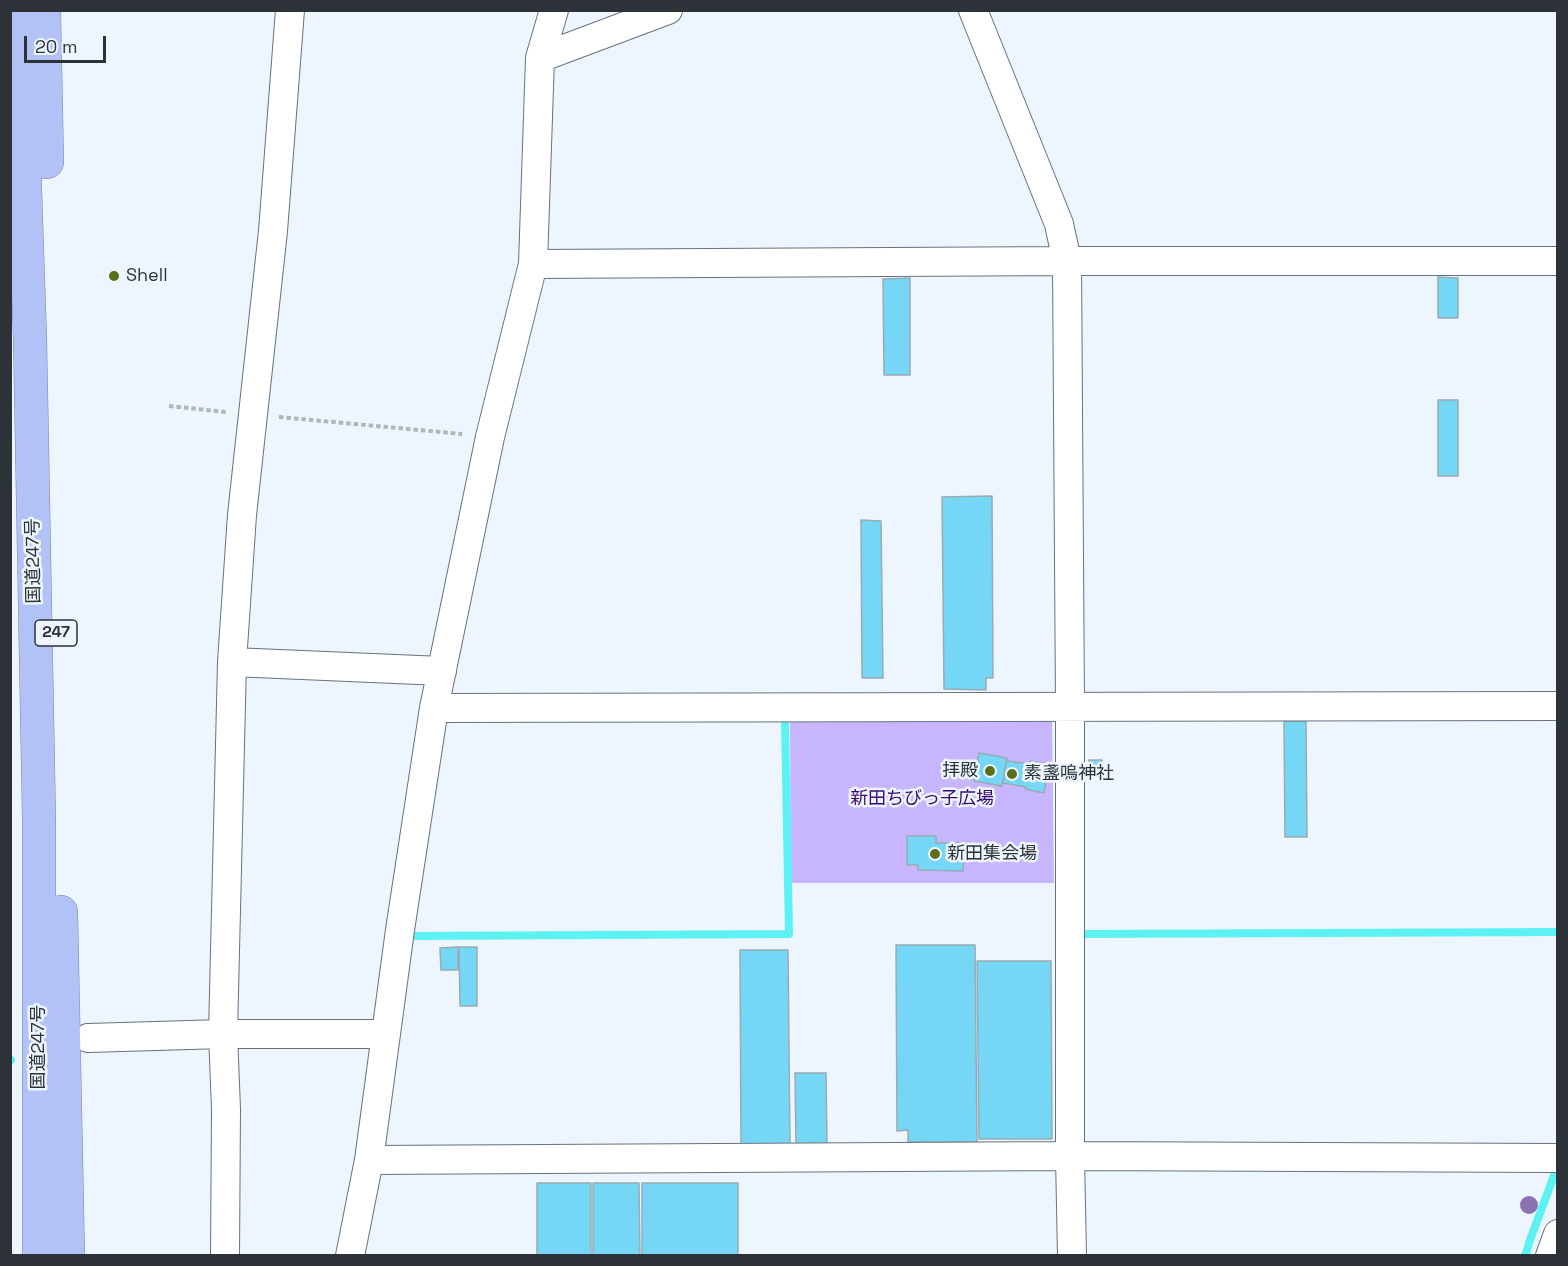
<!DOCTYPE html>
<html>
<head>
<meta charset="utf-8">
<style>
  body { margin:0 }
  #map { position:relative; width:1568px; height:1266px; overflow:hidden; background:#edf5fe; font-family:"Space Grotesk",sans-serif }
  canvas { display:block }
  .frame { position:absolute; inset:0; border:12px solid #2c3237; pointer-events:none }
  .scale { position:absolute; left:24px; top:36px; width:82px; height:27px; box-sizing:border-box; border:3px solid #2c3237; border-top:0; padding-left:8px; font-size:18px; line-height:21px; white-space:nowrap; color:#2c3237; -webkit-text-stroke:4px #edf5fe; paint-order:stroke }
</style>
</head>
<body>
<div id="map">
<canvas width="1568" height="1266"></canvas>
<div class="frame"></div>
<div class="scale">20 m</div>
</div>
<script>
const ctx = document.querySelector('canvas').getContext('2d');
ctx.lineJoin = 'round';
function paint(path, color) {
  ctx.fillStyle = color;
  ctx.fill(path, 'evenodd');
}
function strokePath(path, color, width, dash) {
  ctx.strokeStyle = color;
  ctx.lineWidth = width;
  ctx.lineCap = dash ? 'butt' : 'round';
  ctx.setLineDash(dash || []);
  ctx.stroke(path);
}
function drawText(font, color, halo, rows, align = 'center') {
  ctx.font = font + ' "Space Grotesk","Noto Sans JP",sans-serif';
  ctx.lineWidth = 5;
  ctx.setLineDash([]);
  ctx.textBaseline = 'middle';
  ctx.strokeStyle = halo;
  ctx.fillStyle = color;
  for (const [text, x, y, turn = 0] of rows) {
    ctx.save();
    ctx.translate(x, y);
    ctx.rotate((+turn || 0) * Math.PI / 180);
    ctx.textAlign = isNaN(turn) ? turn : align;
    if (halo) ctx.strokeText(text, 0, 0);
    ctx.fillText(text, 0, 0);
    ctx.restore();
  }
}
paint(new Path2D(`
  M1052,714L1054,883H791L790,715Z`), '#c7b5fe');
strokePath(new Path2D(`
  M1081,934L1558,932
  M412,936L789,934L785,721
  M10,1060H11
  M1525,1256L1530,1240L1558,1165`), '#5cf2f3', 8);
const building = new Path2D(`
  M1438,277L1458,278V318H1438Z
  M910,278V375H884L883,279Z
  M1438,400H1458V476H1438Z
  M992,496L993,678H986V690L944,689L942,497Z
  M861,520L881,521L883,678H862Z
  M1284,721H1306L1307,837H1285Z
  M979,753L1007,758L1002,786L974,781Z
  M1089,760H1102V772H1088Z
  M1006,761L1030,764V761L1049,764L1044,793L1025,789L1026,787L1003,783Z
  M907,836H936V843H963V871L918,870V865H907Z
  M896,945H975L977,1142H908V1130L897,1131Z
  M458,947V970H441L440,948Z
  M459,947H477V1006H460Z
  M740,950H788L790,1144H741Z
  M977,961H1051L1052,1139H979Z
  M795,1073H826L827,1145H796Z
  M537,1183H591V1256H537Z
  M593,1183H639L640,1256H593Z
  M642,1183H738V1256H642Z`);
paint(building, '#76d6f5');
strokePath(building, '#98acb3', 1.5);
const minor = new Path2D(`
  M973,10L1059,224L1067,261L1070,707V1156L1072,1256
  M540,58L668,10
  M533,264L1067,261H1558
  M232,662L442,671
  M434,708L1558,706
  M88,1038L223,1034H386
  M369,1160L1070,1156L1558,1158
  M225,1256L226,1109L223,1034L232,662L242,515L273,231L290,10
  M350,1256L369,1160L400,930L434,708L490,437L533,264L540,58L554,10
  M1550,1256L1558,1234`);
const trunk = new Path2D(`
  M19,10L30,339L39,819V1256
  M44,10L47,162
  M61,912L68,1256`);
strokePath(minor, '#66737f', 30);
strokePath(trunk, '#7685b1', 34);
strokePath(new Path2D(`
  M169,406L226,412
  M279,417L462,434`), '#afb7be', 4, [4.5, 3]);
strokePath(minor, '#fff', 28);
strokePath(trunk, '#b2c2f6', 33);
ctx.fillStyle = '#8b73b1';
for (const [x, y] of [
  [1529,1205]
]) {
  ctx.beginPath();
  ctx.arc(x, y, 9, 0, 2 * Math.PI);
  ctx.fill();
}
for (const [x, y, r, color] of [
  [114,276,6,"#5d6e1b"],
  [990,771,6,"#5d6e1b"],
  [1012,774,6,"#5d6e1b"],
  [935,854,6,"#5d6e1b"]
]) {
  const dot = new Path2D();
  dot.arc(x, y, r, 0, 2 * Math.PI);
  ctx.fillStyle = color;
  ctx.fill(dot);
  strokePath(dot, '#edf5fe', 2);
}
for (const [x, y, w] of [
  [56,633,42]
]) {
  const box = new Path2D();
  box.roundRect(x - w / 2, y - 13, w, 26, 4.5);
  ctx.fillStyle = '#edf5fe';
  ctx.fill(box);
  strokePath(box, '#2c3237', 1.5);
}
drawText('bold 16px', '#2c3237', null, [
  ["247",56,633]
]);
drawText('18px', '#2c3237', '#edf5fe', [
  ["Shell",126,276],
  ["拝殿",978,771,"right"],
  ["素盞嗚神社",1024,774],
  ["新田集会場",947,854]
], 'left');
drawText('18px', '#2c3237', '#edf5fe', [
  ["国道247号",34,561,-91],
  ["国道247号",39,1047,-90]
]);
drawText('18px', '#3a0972', '#edf5fe', [
  ["新田ちびっ子広場",922,799]
]);
</script>
</body>
</html>
